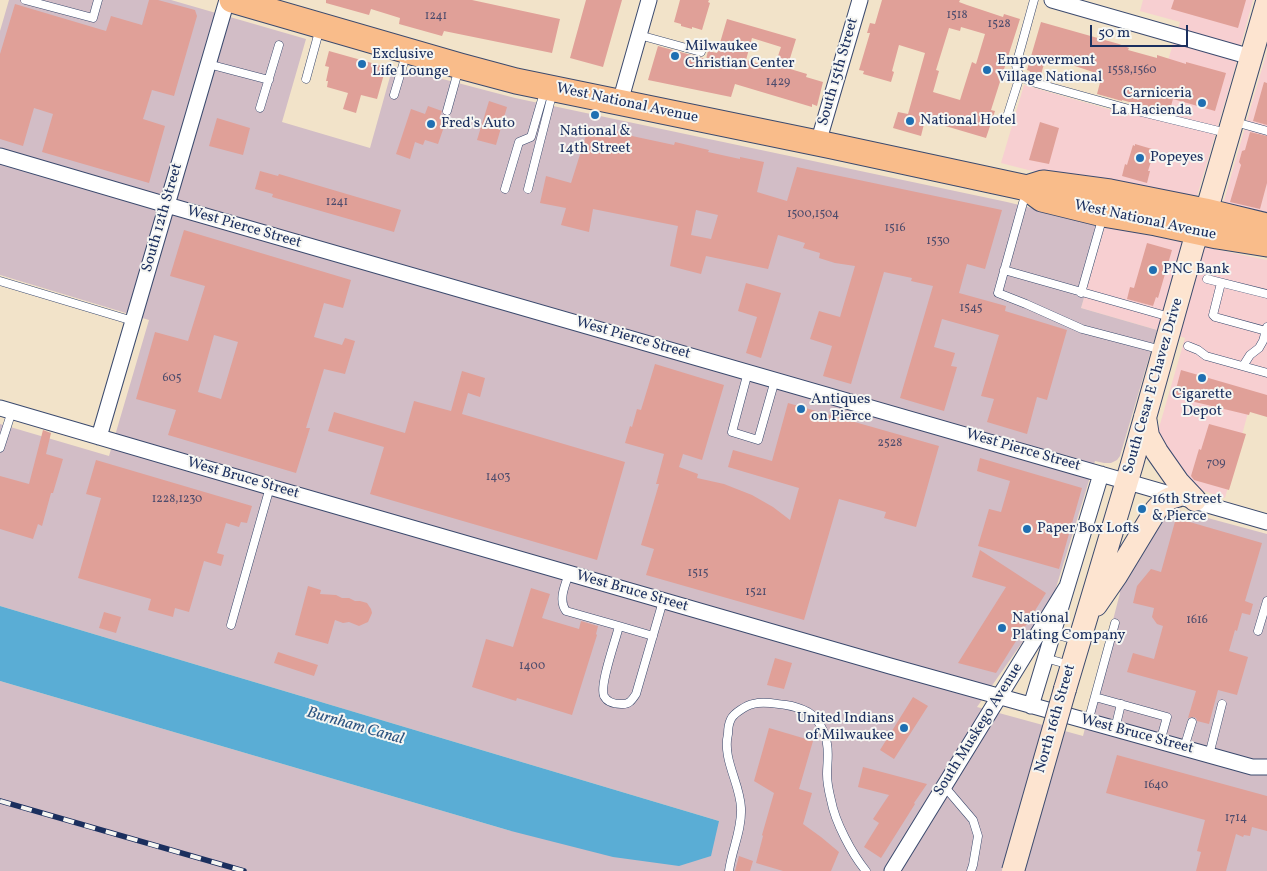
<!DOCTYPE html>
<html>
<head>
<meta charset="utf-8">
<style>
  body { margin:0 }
  #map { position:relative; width:1267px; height:871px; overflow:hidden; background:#f2e3c9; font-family:Vollkorn,serif }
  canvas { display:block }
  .scale { position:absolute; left:1090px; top:25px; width:98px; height:22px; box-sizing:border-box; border:2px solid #1b2f5e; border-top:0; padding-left:6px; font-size:15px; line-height:18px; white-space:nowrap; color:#1b2f5e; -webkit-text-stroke:4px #f6f6f2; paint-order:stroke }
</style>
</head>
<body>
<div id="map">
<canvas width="1267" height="871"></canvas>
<div class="scale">50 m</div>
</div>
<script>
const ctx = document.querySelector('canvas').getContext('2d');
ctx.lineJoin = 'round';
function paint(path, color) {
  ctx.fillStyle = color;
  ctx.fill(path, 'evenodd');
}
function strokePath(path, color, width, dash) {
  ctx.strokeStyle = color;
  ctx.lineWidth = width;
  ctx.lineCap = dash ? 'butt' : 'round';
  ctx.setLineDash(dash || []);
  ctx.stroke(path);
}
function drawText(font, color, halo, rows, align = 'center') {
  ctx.font = font + ' Vollkorn,serif';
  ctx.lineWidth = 4;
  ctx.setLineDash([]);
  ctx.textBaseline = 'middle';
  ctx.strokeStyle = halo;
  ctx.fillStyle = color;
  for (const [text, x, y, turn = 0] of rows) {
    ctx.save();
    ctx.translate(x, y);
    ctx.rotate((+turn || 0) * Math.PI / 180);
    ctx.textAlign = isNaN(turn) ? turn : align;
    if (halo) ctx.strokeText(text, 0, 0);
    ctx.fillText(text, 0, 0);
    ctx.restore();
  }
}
paint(new Path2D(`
  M1143,0H1253L1233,75L1197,196L1195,198L1032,171L1001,163L1024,85L1129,115L1138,86L1158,92L1180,22L1140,11Z
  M1267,51V215L1223,204Z
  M1105,226L1267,260V414L1249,409L1225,498L1189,486L1156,438L1185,338L1081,308Z`), '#f7cfd1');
paint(new Path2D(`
  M9,0H171L306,39L282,122L370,148L393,66L515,98L1007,202L1105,226L1081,308L1157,330L1120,456L1117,460L1111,463H1104L1095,461L1055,591L1049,604L977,707L1083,736L1120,593L1117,585L1168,510H1178L1267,534V871H0V681L511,831L719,821L0,606V424L109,456L149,320L0,275V31Z`), '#d2bdc6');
paint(new Path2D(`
  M0,606L719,821L711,856L679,866L613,857L511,831L0,681Z`), '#5aadd5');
paint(new Path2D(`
  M149,0H158L195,10L197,16L174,96L152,90L143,119L165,126L149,183L42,152L53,114L34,108L23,146L0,139V54L15,4L106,31L111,16L142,25Z
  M326,0H472L560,19L552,53L444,31L442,36L399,24L400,18L371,9L369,15L326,3Z
  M586,0H622L603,67L570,58Z
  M680,0H709L708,2L710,3L702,30L692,27V29L681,26V24L674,22Z
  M882,0H960L959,2L967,5L1003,17L1004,14L1020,19L991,110L995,111L986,138L925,120L921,136L893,128L898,112L908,114L925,53L899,45L892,71L894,72L891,82L863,74L864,71L859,70L870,33H867L870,23L875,24ZM961,27L985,34L976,64L972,62L960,100L933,92L939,71L936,70L949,28L960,31Z
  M1174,0H1246L1238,28L1171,9Z
  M727,19L796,39L787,68L807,74L806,77L823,82L817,106L812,104V107L735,84L731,97L648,80L658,46L706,59L708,51L717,53ZM752,38L781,47L774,68L746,60Z
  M1041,22L1119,44L1129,48L1128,50L1157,58V55L1186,64V62L1226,73L1215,111L1173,99L1169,113L1122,100V101L1097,94L1102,75L1072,65V64L1046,57L1040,78L1029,75L1030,71L1027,70Z
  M329,51L386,67L377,99L361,95L356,113L343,109L348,93L327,87L328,81H326L329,67L325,66Z
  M1264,82L1267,83V125L1253,121Z
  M489,101L507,107L496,145L477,140Z
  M428,106L442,111L439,119L446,121L438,144L425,140L423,145L415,142L410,159L396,154L411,109L425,114Z
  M217,118L250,128L243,155L209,146Z
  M1040,122L1059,128L1049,164L1029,160Z
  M589,126L608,131L609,129L632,135V136L674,145L675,142L709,150L708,152L740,159V157L764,162L757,192L787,201L797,167L1002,210L985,269L967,264L959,293L1006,306L1005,311L1067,330L1047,400L1037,397L1027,434L987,422L994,399L981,396L999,335L942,319L934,347L955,353L951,366L957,367L944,411L900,398L933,286L911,281L912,278L884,272L851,384L823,376L832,346L810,339L819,311L840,317L855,266L835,263L819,258L820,253L803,248L805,243L778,235L768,269L706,256L701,274L670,266L678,226L593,209L589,232L561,225L566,208L540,203L546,176L571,183ZM696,210L718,215L711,239L691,235Z
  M1250,132L1267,136V183L1260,209L1230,202L1241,165L1239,162L1242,151L1245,150Z
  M1135,144L1152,149V151L1154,152L1148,171H1150L1147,183L1122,176L1125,164L1127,165L1133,145L1135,146Z
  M260,171L278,176L279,174L401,210L394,232L272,197L273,194L255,189Z
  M184,230L351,280L343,308L324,303L314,337L342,345L345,338L355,341L345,374L324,369L306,428H310L296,473L168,435L176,410L136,399L155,332L188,341L205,286L170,276ZM214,335L238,342L221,399L198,392Z
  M1147,243L1172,250L1158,298L1156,297L1153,306L1127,299L1130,287L1134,288Z
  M746,283L781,293L761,358L746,353L757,317L738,311Z
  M655,364L724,385L702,460L683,454L679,467L698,474L697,478L724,484L752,495L773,507L790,520L799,488L728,467L733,450L772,461L788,403L939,446L916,527L884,518L886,512L839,499L804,620L646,575L654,549L641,545L659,484H656L664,454L625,443L630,426L632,427L637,409L641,410Z
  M1181,370L1267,395V417L1250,412L1249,415L1174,397Z
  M462,371L485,378L480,397L468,393L462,414L625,462L597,560L370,494L384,447L328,431L334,412L405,433L414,401L451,411Z
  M1209,424L1246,434L1229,490L1194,480L1191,476L1199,449L1201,450Z
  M43,430L51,433L46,454L63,459L53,493H51L42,526L38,524L33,539L0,529V476L29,484Z
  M980,458L1082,488L1059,569L978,546L989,509L1001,512L1010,481L977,471Z
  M96,460L252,506L247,523L241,522L239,527L226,523L217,553L224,555L221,566L204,561L189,612L175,608L173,617L148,610L151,599L78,578L101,498L86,494Z
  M1176,518L1262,543L1245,601L1253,604L1250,615L1242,613L1237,631L1235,630L1229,651L1248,657L1237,695L1218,690L1209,724L1197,721L1196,718L1193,717L1188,718L1196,691L1127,672L1133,653L1154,659L1163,626L1157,624L1152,617L1154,608L1133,603L1137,586L1151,569L1161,572Z
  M980,550L1046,593L996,673L958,663L1006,587L972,577Z
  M308,586L321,590L320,594L336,595L342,598H349L355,601H360L367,603L371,609L372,613L368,622L359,626L349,622L343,623L335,620L328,644L295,635Z
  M531,588L550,594L542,618L579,629L581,621L598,626L596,634L597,635L572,715L517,698L516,701L472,687L486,639L513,647Z
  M104,612L121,617L116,633L99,628Z
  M278,652L318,665L314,676L274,663Z
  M775,658L792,663L784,689L767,685Z
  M913,697L928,706L894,759L880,750Z
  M769,728L813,741L799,789L812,793L803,824L821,837L839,852L831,871H783L756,863L763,836L762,835L774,793L754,781Z
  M1117,755L1267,796V831L1252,827L1250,836L1244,835L1243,837L1236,834L1226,871H1196L1201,852L1197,851L1205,820L1106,793Z
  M863,767L927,784L914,803L915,804L881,858L864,847L879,823L873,819L889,795L858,787Z
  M739,856L753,861L750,871H735Z`), '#e0a098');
const lane = new Path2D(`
  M25,0L93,18L98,0
  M1034,0L1016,65C1018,77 1022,78 1032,82L1129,109L1227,133
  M639,35L701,52
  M208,64L269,80
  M306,79L320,28
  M394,95L406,55
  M260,108L279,45
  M447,111L459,68
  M1006,120L1020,76
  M1235,122L1267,131
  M505,189L519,142L531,137L545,89
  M528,189L553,91
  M1026,192L998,293L1026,304L1082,329L1162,350
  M1004,270L1170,317
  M1207,279L1267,294
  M0,281L133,321
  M1221,283L1213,315L1215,317L1266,331
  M1081,293L1103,216
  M1188,346L1198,350L1206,356L1267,373
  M1243,366L1250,355L1259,348L1263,341L1267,327
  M748,372L732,432L758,440L775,380
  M0,448L12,411
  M569,574C565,585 558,600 566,611L619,626
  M231,625L270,487
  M1258,631L1267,601
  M1053,634L1076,640
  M653,636L619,626C616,640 599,685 604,696C607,702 614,704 621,704C629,705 632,700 636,694L663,601
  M1045,658L1070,665
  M1095,697L1167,717L1160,742
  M1088,722L1115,623
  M1115,729L1121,704
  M1184,748L1192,722
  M1209,755L1222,704
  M944,786L973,820L978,836L973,865L971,871
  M729,871C732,849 742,830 741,808C740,783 722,759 728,734C728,730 729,723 731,719C734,713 747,705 753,704C764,701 776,704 786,705C793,706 802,709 808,712C818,718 826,733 827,744C829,754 827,764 827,774C827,783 829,792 831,800C835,822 852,854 866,871`);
const street = new Path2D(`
  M1052,0L1251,57
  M620,102L649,0
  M818,143L860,0
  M0,156L167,205L1267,522
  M0,408L270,487L890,666L1252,767H1267
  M99,437L227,0
  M1031,706L1101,474
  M892,871L1066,588`);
const secondary = new Path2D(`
  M1145,417L1148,436L1157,452L1178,482L1195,500
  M1096,605L1116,576L1156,510C1162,503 1167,498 1177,496
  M1065,689L1132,464L1193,246L1210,199L1267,2`);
const primary = new Path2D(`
  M232,0L460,66L516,81L832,146L1027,188L1042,199L1103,214L1156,223L1217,236L1267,244
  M1027,188L1043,183L1110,192L1205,211L1267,226`);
strokePath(lane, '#3b4a6e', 9);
strokePath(street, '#3b4a6e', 17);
strokePath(secondary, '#3b4a6e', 24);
strokePath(primary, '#3b4a6e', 27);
strokePath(lane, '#fff', 8);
strokePath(street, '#fff', 15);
strokePath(secondary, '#fde4d0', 22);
strokePath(primary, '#f9bc8a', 25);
const rail = new Path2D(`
  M0,801L244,871`);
strokePath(rail, '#1b2f5e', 5.5);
strokePath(rail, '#f6f6f2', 4, [11]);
const secondaryBridge = new Path2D(`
  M1013,871L1065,689`);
strokePath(secondaryBridge, '#3b4a6e', 24, []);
strokePath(secondaryBridge, '#fde4d0', 22);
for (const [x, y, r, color] of [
  [675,56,5,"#1f6fb2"],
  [362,64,5,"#1f6fb2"],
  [987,70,5,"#1f6fb2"],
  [1202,103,5,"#1f6fb2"],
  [595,115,5,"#1f6fb2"],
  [910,121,5,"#1f6fb2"],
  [431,124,5,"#1f6fb2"],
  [1140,158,5,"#1f6fb2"],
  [1153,270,5,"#1f6fb2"],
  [1202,378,5,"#1f6fb2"],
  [801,409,5,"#1f6fb2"],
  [1142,509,5,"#1f6fb2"],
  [1027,529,5,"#1f6fb2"],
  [1002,628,5,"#1f6fb2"],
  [904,728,5,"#1f6fb2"]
]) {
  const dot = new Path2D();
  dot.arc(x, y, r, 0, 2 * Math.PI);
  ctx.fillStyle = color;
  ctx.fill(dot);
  strokePath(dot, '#f6f6f2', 2);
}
drawText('12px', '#4c4b6c', null, [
  ["1518",957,16],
  ["1241",436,17],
  ["1528",999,25],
  ["1558,1560",1132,71],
  ["1429",778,83],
  ["1241",337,203],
  ["1500,1504",813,215],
  ["1516",895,229],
  ["1530",938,242],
  ["1545",971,309],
  ["605",172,379],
  ["2528",890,444],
  ["709",1216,464],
  ["1403",498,478],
  ["1228,1230",177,500],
  ["1515",698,574],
  ["1521",756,593],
  ["1616",1197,621],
  ["1400",532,667],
  ["1640",1156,786],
  ["1714",1236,819]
]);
drawText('15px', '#1b2f5e', '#f6f6f2', [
  ["Milwaukee",685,47],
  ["Christian Center",685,64],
  ["Exclusive",372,55],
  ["Life Lounge",372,72],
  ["Empowerment",997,61],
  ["Village National",997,78],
  ["Carniceria",1192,94,"right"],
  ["La Hacienda",1192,111,"right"],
  ["National Hotel",920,121],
  ["Fred's Auto",441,124],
  ["National &",595,132,"center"],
  ["14th Street",595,149,"center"],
  ["Popeyes",1150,158],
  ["PNC Bank",1163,270],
  ["Cigarette",1202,395,"center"],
  ["Depot",1202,412,"center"],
  ["Antiques",811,400],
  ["on Pierce",811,417],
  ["16th Street",1152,500],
  ["& Pierce",1152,517],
  ["Paper Box Lofts",1037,529],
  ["National",1012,619],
  ["Plating Company",1012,636],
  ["United Indians",894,719,"right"],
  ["of Milwaukee",894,736,"right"]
], 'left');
drawText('15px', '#1b2f5e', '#f6f6f2', [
  ["South 15th Street",839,72,-74],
  ["West National Avenue",627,104,12],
  ["South 12th Street",163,218,-74],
  ["West National Avenue",1145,221,12],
  ["West Pierce Street",244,228,16],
  ["West Pierce Street",633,339,16],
  ["South Cesar E Chavez Drive",1154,386,-74],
  ["West Pierce Street",1023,451,16],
  ["West Bruce Street",243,479,16],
  ["West Bruce Street",632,592,16],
  ["North 16th Street",1056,719,-74],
  ["South Muskego Avenue",979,730,-58],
  ["West Bruce Street",1137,735,15]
]);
drawText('italic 16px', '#2e5582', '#f6f6f2', [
  ["Burnham Canal",355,727,16]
]);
</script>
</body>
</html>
